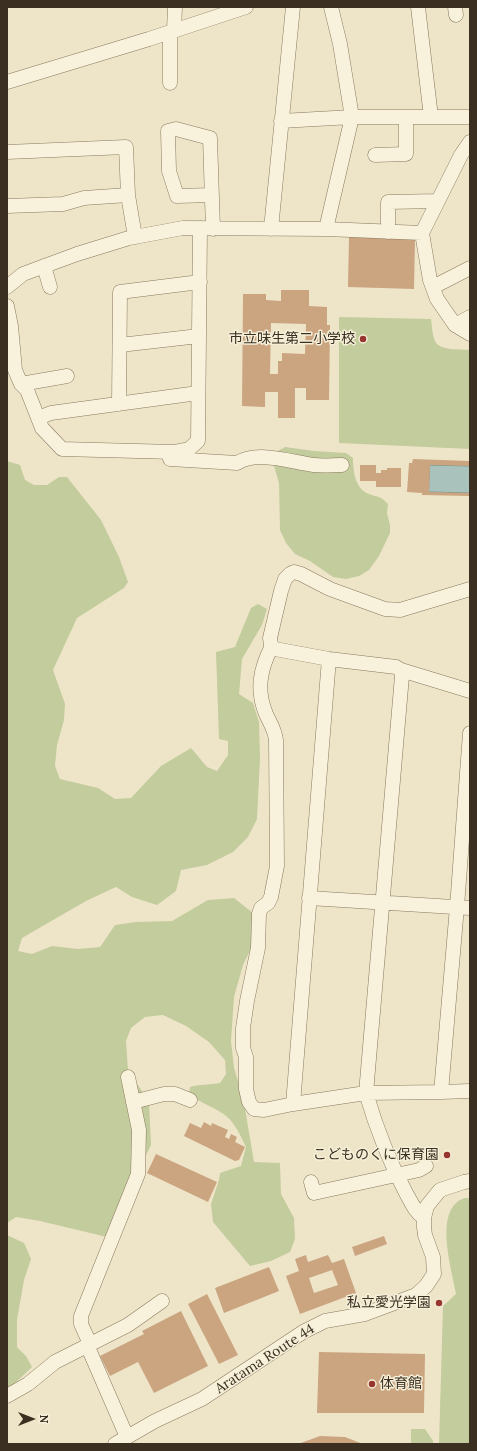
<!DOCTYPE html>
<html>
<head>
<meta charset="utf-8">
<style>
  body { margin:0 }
  #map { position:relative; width:477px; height:1451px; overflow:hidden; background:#eee5c9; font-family:Lora,serif }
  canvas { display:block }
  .frame { position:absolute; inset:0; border:8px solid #3b2f21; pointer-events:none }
  .north { position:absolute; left:12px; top:1399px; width:40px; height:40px; -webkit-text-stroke:3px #f5efd8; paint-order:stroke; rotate:90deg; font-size:11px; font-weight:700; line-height:16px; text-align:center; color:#3b2f21 }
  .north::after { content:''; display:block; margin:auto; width:14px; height:18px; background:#3b2f21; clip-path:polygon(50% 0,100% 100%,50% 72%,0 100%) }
</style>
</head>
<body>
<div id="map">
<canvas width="477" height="1451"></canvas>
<div class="frame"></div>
<div class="north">N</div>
</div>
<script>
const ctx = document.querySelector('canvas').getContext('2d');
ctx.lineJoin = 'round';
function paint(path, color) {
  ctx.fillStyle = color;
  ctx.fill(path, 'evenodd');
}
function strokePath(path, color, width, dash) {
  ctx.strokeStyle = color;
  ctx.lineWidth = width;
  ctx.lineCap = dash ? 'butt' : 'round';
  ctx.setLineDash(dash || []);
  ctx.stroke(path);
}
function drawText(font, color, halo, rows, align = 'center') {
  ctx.font = font + ' Lora,"Noto Sans JP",serif';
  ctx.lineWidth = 3;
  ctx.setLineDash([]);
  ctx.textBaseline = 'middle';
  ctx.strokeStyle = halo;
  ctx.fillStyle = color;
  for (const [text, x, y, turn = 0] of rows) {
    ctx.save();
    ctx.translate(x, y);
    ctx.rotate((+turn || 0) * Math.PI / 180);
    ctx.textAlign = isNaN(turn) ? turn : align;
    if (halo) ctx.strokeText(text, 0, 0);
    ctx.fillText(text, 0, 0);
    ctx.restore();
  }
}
paint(new Path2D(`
  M339,317L431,319C432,325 432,334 435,341C439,351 461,349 470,350V449L339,443Z
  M285,447L314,451L346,453L353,458C353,471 355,489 369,494C380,498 379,495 388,504L387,513L390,525V533L379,556L369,570L359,576L346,579L333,577L310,561L295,554L286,543L280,530L279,483L274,466L276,452Z
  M7,461L20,465L25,480L34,485H47L59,477H67L101,520L119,557L128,582L124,588L77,618L53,670L65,704L64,720L57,745L55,766L60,779L98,788L115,799L131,798L161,766L191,748L207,767L217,771L228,755V741L219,739L216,652L235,647L251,608L258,604L267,609L262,625L242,659L239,694L253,703L259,722L260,758L257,819L248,837L233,852L207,865L181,870L176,891L157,905L132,897L116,887L86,901L22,938L18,951L32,954L52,946L78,949L100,947L115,925L136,922L172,921L208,900L234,898L253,913V944L243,965L234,997L231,1041L234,1068L243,1097L254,1162L280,1163L281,1194L294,1218L295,1239L290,1252L271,1261L250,1266L213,1222L211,1204L219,1180L220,1173L241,1166L246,1147C240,1135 234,1120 222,1113C211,1106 200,1103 189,1094L190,1087C200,1084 210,1085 220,1083L226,1074L225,1060L209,1042L186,1026L163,1015L145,1017L131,1028L126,1041L128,1070L149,1102L151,1145L107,1237L40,1221L16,1217L7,1223V1194L8,1190L7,1189Z
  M465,1198H470V1444H439L443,1306L456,1294C452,1270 436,1220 457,1202C459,1200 462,1199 465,1198Z
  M7,1235L24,1243L31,1259L24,1280L17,1320V1347L26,1356L32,1367L13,1385L7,1389Z
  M411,1429H425L433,1441V1444H411Z`), '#c3cc9c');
const water = new Path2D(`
  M430,465L470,466V493L429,492Z`);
paint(water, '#a9c2bc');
strokePath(water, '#70918b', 1);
paint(new Path2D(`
  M349,237L415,238L414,289L348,287Z
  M281,290H309V306L327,307V325H330L329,400H306V388H295V418H278V392H265V407L242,406L243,294H266V300L281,301ZM271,323L306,324L305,354L282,353V361H278V374H270Z
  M413,459L470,461V466L430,465L429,492L470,493V496L422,495V493L407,492L409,463H412Z
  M360,465H376V473H381V470H387V468H401V487H376V481H360Z
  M204,1122L211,1126L212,1123L228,1130L225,1137L229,1139L231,1134L237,1137L235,1142L245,1147L239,1160L235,1161L184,1136L190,1123L201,1128Z
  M156,1154L217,1182L208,1202L147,1173Z
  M384,1236L387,1244L355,1256L352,1247Z
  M306,1255L308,1262L328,1255L332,1263L344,1259L356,1293L300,1314L286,1276L299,1271L295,1259ZM332,1270L338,1285L314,1293L309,1278Z
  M269,1267L279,1291L224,1313L215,1288Z
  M207,1294L238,1355L219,1364L188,1304Z
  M181,1311L208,1366L154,1393L138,1362L110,1376L100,1356L144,1334L142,1331Z
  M319,1352L425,1354L424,1413H317Z
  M320,1436L345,1437L363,1444H298Z`), '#cba480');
const street = new Path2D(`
  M418,7L431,117
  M455,7L456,15
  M174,30L175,7
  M7,82L149,39L246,7
  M170,83V32
  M281,121L352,117H470
  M470,142L461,155L422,233L430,280L437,299L455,325L470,334
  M7,152L126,147L128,195L135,237
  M375,155L406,154V117
  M212,195L177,196L169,171L168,131L176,129L210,138L213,229
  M7,206L63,204L84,198L128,195
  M271,229L293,7
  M326,229L352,117L340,44L331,7
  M388,232V202L438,201
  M44,266L50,287
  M7,287L23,274L77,254L129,238L183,228L326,229L422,233
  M433,287L470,268
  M7,306L11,326L15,370L21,384L27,390L42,428L62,449L174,452L189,449L198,441L200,228
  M455,325L470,317
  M120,345L199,336
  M21,384L67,376
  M119,404L120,292L200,282
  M38,418L51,413L198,393
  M170,459L237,463C258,450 291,462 314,465C323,466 333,465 342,465
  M470,589L400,610L385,609L330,589L301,574L294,572L290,574L285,579L281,591L270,638L271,645L275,649L329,659L396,667L401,670L470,691
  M272,646C260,669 256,690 266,714C270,723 275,730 276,740L277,866L271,897L268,903L261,908L259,914L258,948L247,1001L243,1028V1048L246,1057V1089L249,1102L254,1109L264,1110L293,1104
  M329,659L293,1104L366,1093L441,1092L457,907L470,733
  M401,670L402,676L366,1093C376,1127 389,1161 406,1193C411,1202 415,1212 424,1218
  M309,898L470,908
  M441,1092L470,1091
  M133,1102L164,1094H175L190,1100
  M311,1182L314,1193L419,1170L426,1166
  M90,1344L81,1324V1316L138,1174L139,1130L128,1077
  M87,1345L127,1437
  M7,1396L28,1384L55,1362L128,1325L162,1301
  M115,1444L155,1421L202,1399L303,1332L325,1321L365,1314L416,1295L426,1286L434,1274L433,1257L425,1235L424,1227V1218L427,1206L440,1190L464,1182L470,1181`);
strokePath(street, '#8a785e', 15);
strokePath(street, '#f8f2dc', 14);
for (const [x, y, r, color] of [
  [363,339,4,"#97352f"],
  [447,1155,4,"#97352f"],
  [439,1303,4,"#97352f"],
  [372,1384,4,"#97352f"]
]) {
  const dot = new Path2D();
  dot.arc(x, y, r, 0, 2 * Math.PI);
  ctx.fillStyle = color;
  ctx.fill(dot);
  strokePath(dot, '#f5efd8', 1.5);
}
drawText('14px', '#3b2f21', '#f5efd8', [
  ["市立味生第二小学校",355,339],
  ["こどものくに保育園",439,1155],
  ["私立愛光学園",431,1303],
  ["体育館",380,1384,"left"]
], 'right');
drawText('14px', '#3b2f21', '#f5efd8', [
  ["Aratama Route 44",265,1359,-33]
]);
</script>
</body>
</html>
